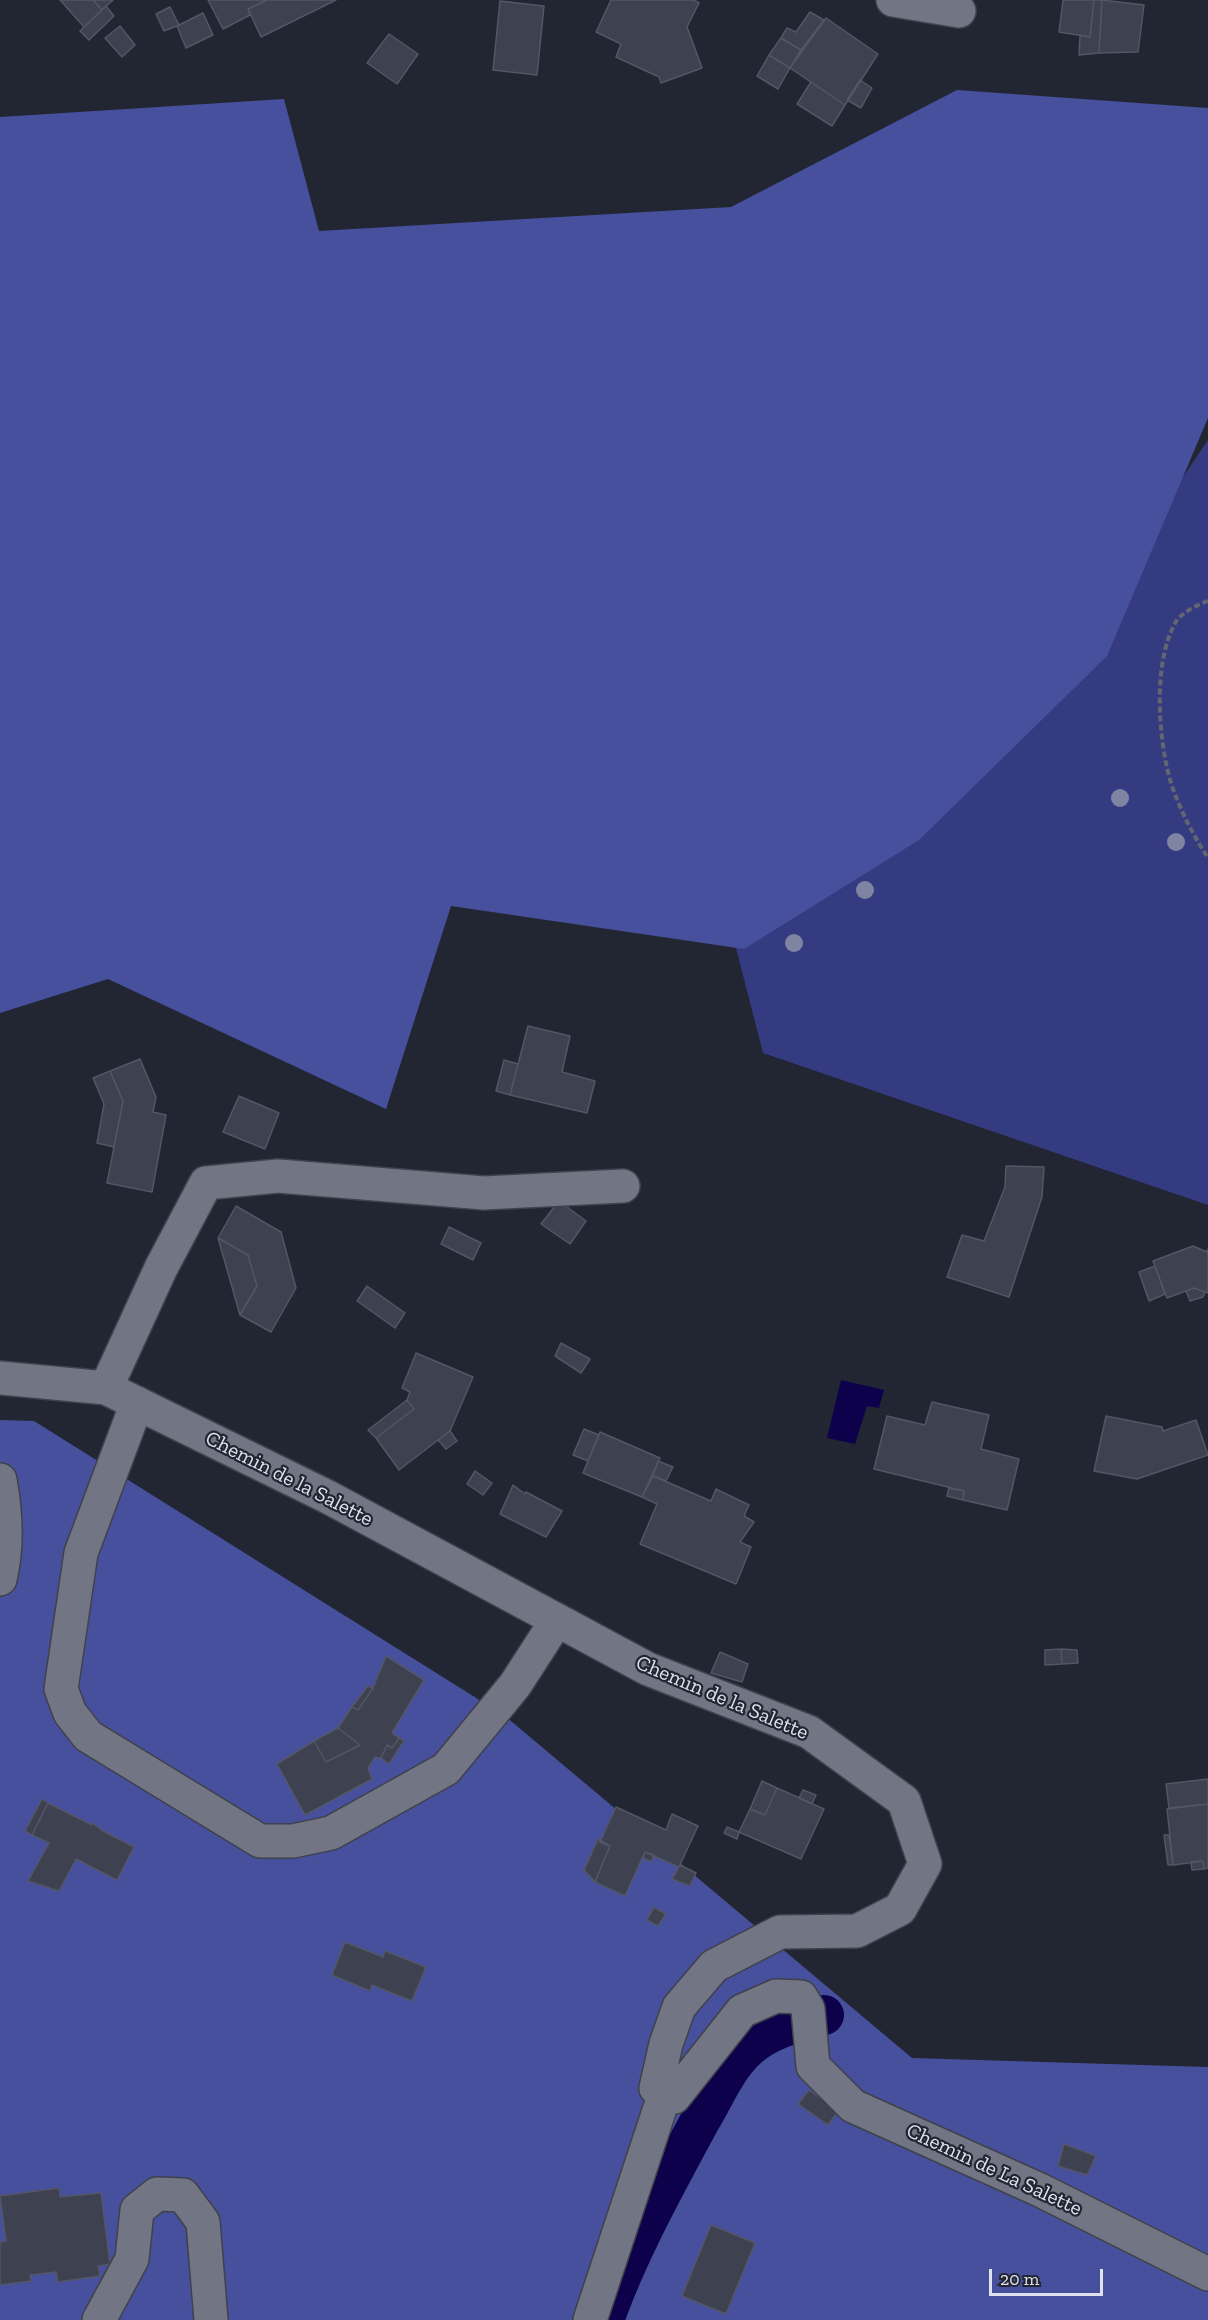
<!DOCTYPE html>
<html>
<head>
<meta charset="utf-8">
<style>
  body { margin:0 }
  #map { position:relative; width:1208px; height:2320px; overflow:hidden; background:#222532; font-family:"Zilla Slab",serif }
  canvas { display:block }
  .scale { position:absolute; left:989px; top:2269px; width:114px; height:27px; box-sizing:border-box; border:3px solid #dfe2ea; border-top:0; padding-left:8px; font-size:18px; line-height:21px; white-space:nowrap; color:#dfe2ea; -webkit-text-stroke:4px #222532; paint-order:stroke }
</style>
</head>
<body>
<div id="map">
<canvas width="1208" height="2320"></canvas>
<div class="scale">20 m</div>
</div>
<script>
const ctx = document.querySelector('canvas').getContext('2d');
ctx.lineJoin = 'round';
function paint(path, color) {
  ctx.fillStyle = color;
  ctx.fill(path, 'evenodd');
}
function strokePath(path, color, width, dash) {
  ctx.strokeStyle = color;
  ctx.lineWidth = width;
  ctx.lineCap = dash ? 'butt' : 'round';
  ctx.setLineDash(dash || []);
  ctx.stroke(path);
}
function drawText(font, color, halo, rows, align = 'center') {
  ctx.font = font + ' "Zilla Slab",serif';
  ctx.lineWidth = 4.5;
  ctx.setLineDash([]);
  ctx.textBaseline = 'middle';
  ctx.strokeStyle = halo;
  ctx.fillStyle = color;
  for (const [text, x, y, turn = 0] of rows) {
    ctx.save();
    ctx.translate(x, y);
    ctx.rotate((+turn || 0) * Math.PI / 180);
    ctx.textAlign = isNaN(turn) ? turn : align;
    if (halo) ctx.strokeText(text, 0, 0);
    ctx.fillText(text, 0, 0);
    ctx.restore();
  }
}
paint(new Path2D(`
  M1208,440V1205L763,1053L736,948L1183,477Z`), '#353b80');
paint(new Path2D(`
  M957,90L1208,108V418L1107,656L919,840L744,949L451,906L386,1109L108,979L0,1013V117L284,99L319,231L731,207Z
  M0,1420L34,1421L505,1716L912,2058L1208,2067V2320H0Z`), '#47509c');
paint(new Path2D(`
  M841,1380L884,1390L879,1408L867,1406L855,1444L827,1438Z`), '#0e014b');
strokePath(new Path2D(`
  M604,2320C629,2250 666,2184 701,2119C715,2096 728,2064 749,2047C769,2029 799,2022 824,2015`), '#0e014b', 40);
const building = new Path2D(`
  M60,0H93L102,10L84,27Z
  M93,0H113L102,10Z
  M208,0H267L248,9L250,15L223,29Z
  M267,0H336L261,37L248,9Z
  M611,0H694L699,3L687,27L702,68L661,83L659,77L616,57L621,44L596,32Z
  M1063,0H1094L1090,37L1059,32Z
  M1094,0H1102L1099,53L1079,55L1080,35L1090,37Z
  M1102,0L1144,5L1138,52L1099,53Z
  M500,1L544,6L537,75L493,70Z
  M106,6L114,16L89,40L80,31Z
  M170,7L179,25L164,31L156,14Z
  M810,12L824,20L801,50L781,38L787,28L796,32Z
  M203,13L213,35L186,48L177,26Z
  M826,18L878,54L845,105L790,68Z
  M120,26L135,45L122,57L105,38Z
  M389,34L418,54L397,84L367,63Z
  M781,38L801,50L790,68L769,55Z
  M769,55L790,68L778,89L757,76Z
  M860,80L872,88L861,108L847,100Z
  M811,82L845,105L832,126L797,104Z
  M528,1026L570,1036L562,1072L595,1081L587,1113L510,1095Z
  M140,1059L156,1097L153,1112L166,1115L152,1192L107,1183L123,1101L110,1071Z
  M504,1060L518,1064L510,1095L496,1091Z
  M110,1071L123,1101L114,1147L97,1143L104,1104L93,1078Z
  M239,1096L279,1113L265,1149L223,1132Z
  M1006,1166L1044,1167L1042,1197L1009,1297L947,1277L962,1235L984,1241L1005,1187Z
  M559,1201L586,1221L570,1244L541,1224Z
  M236,1206L281,1232L296,1288L271,1332L240,1315L257,1286L248,1255L218,1238Z
  M449,1227L481,1243L473,1260L441,1244Z
  M218,1238L248,1255L257,1286L240,1315Z
  M1193,1246L1207,1252L1208,1249V1293L1194,1288L1167,1298L1153,1261Z
  M1155,1266L1165,1294L1149,1301L1139,1272Z
  M367,1286L405,1313L395,1328L357,1301Z
  M1194,1288L1205,1292L1203,1297L1190,1301L1186,1291Z
  M561,1343L590,1359L581,1373L555,1356Z
  M416,1353L473,1377L450,1431L399,1470L376,1438L414,1409L407,1400L410,1392L402,1388Z
  M407,1400L414,1409L376,1438L368,1430Z
  M932,1402L989,1415L981,1449L1019,1459L1007,1510L963,1500L964,1491L874,1469L887,1416L925,1425Z
  M1106,1416L1162,1427L1163,1431L1196,1420L1208,1455L1137,1479L1094,1471Z
  M584,1429L599,1435L588,1461L573,1455Z
  M450,1431L457,1441L446,1449L438,1440Z
  M600,1432L660,1458L642,1497L583,1473Z
  M658,1461L673,1467L666,1481L653,1476Z
  M475,1471L492,1483L483,1495L467,1484Z
  M653,1476L711,1501L716,1489L749,1505L744,1516L754,1522L740,1542L751,1547L736,1584L640,1544L657,1504L642,1497Z
  M513,1485L525,1494L526,1492L562,1511L546,1537L500,1514Z
  M949,1488L964,1491L963,1500L947,1496Z
  M1061,1649L1077,1650L1078,1663L1062,1664Z
  M1061,1649L1062,1664L1045,1665V1650Z
  M720,1652L748,1664L742,1682L711,1673Z
  M386,1656L424,1680L392,1733L399,1738L392,1748L387,1745L381,1758L375,1757L368,1768L372,1779L305,1815L277,1764L314,1741L326,1762L360,1745L338,1728L352,1707L358,1710L373,1688Z
  M368,1686L373,1688L358,1710L352,1707Z
  M338,1728L360,1745L326,1762L314,1741Z
  M399,1738L404,1741L389,1764L381,1758L387,1745L392,1748Z
  M1208,1779V1804L1169,1808L1166,1784Z
  M762,1781L777,1788L765,1815L750,1809Z
  M777,1788L824,1809L801,1859L739,1832L750,1809L765,1815Z
  M803,1790L816,1795L812,1804L799,1798Z
  M42,1799L48,1803L32,1835L25,1831Z
  M48,1803L92,1825L93,1823L101,1830L134,1847L117,1880L76,1859L59,1891L28,1881L49,1843L32,1835Z
  M1208,1804V1868L1204,1869L1203,1861L1173,1865L1167,1809Z
  M616,1807L666,1830L672,1814L698,1826L679,1867L645,1852L625,1896L595,1882L610,1846L600,1842Z
  M727,1827L739,1832L737,1839L724,1833Z
  M1164,1835H1169L1173,1865H1168Z
  M598,1839L610,1846L595,1882L584,1870Z
  M645,1852L654,1855L651,1862L643,1858Z
  M1203,1861L1204,1869L1192,1870L1191,1862Z
  M680,1865L696,1873L690,1886L672,1879Z
  M654,1907L666,1914L658,1926L647,1920Z
  M345,1942L383,1957L385,1951L426,1967L412,2001L372,1985L370,1991L332,1975Z
  M809,2090L838,2111L828,2125L798,2104Z
  M1064,2144L1096,2156L1087,2175L1058,2166Z
  M59,2188L60,2197L101,2193L110,2264L98,2266L100,2276L58,2282L56,2272L30,2275L31,2281L0,2285V2242L6,2241L0,2196Z
  M711,2225L755,2243L726,2314L682,2296Z`);
paint(building, '#3e414f');
strokePath(building, '#535665', 1.5);
const minor = new Path2D(`
  M893,0L959,11
  M0,1378L106,1388L328,1497L648,1669L809,1732L904,1801L925,1864L900,1909L857,1931L780,1932L714,1966L679,2007L666,2044L656,2088L664,2096L674,2097L742,2011L776,1996L801,1997L808,2009L813,2066L853,2106L1040,2190L1208,2274
  M106,1388L161,1268L206,1183L278,1176L484,1193L623,1186
  M137,1403L81,1553L61,1689L70,1713L88,1736L260,1841H293L331,1833L446,1769L515,1685L557,1620
  M0,1480C6,1513 8,1546 0,1579
  M99,2320L132,2259L137,2210L157,2194L183,2195L203,2222L211,2320
  M590,2320L664,2096`);
strokePath(minor, '#3f414b', 36);
strokePath(new Path2D(`
  M1208,601C1199,604 1182,613 1177,620C1152,660 1158,740 1171,783C1180,810 1193,835 1208,858`), '#636671', 4, [6, 3]);
strokePath(minor, '#727584', 33);
ctx.fillStyle = '#7e84a2';
for (const [x, y] of [
  [1120,798],
  [1176,842],
  [865,890],
  [794,943]
]) {
  ctx.beginPath();
  ctx.arc(x, y, 9, 0, 2 * Math.PI);
  ctx.fill();
}
drawText('21px', '#dfe2ea', '#222532', [
  ["Chemin de la Salette",289,1479,27],
  ["Chemin de la Salette",722,1698,23],
  ["Chemin de La Salette",994,2170,25]
]);
</script>
</body>
</html>
